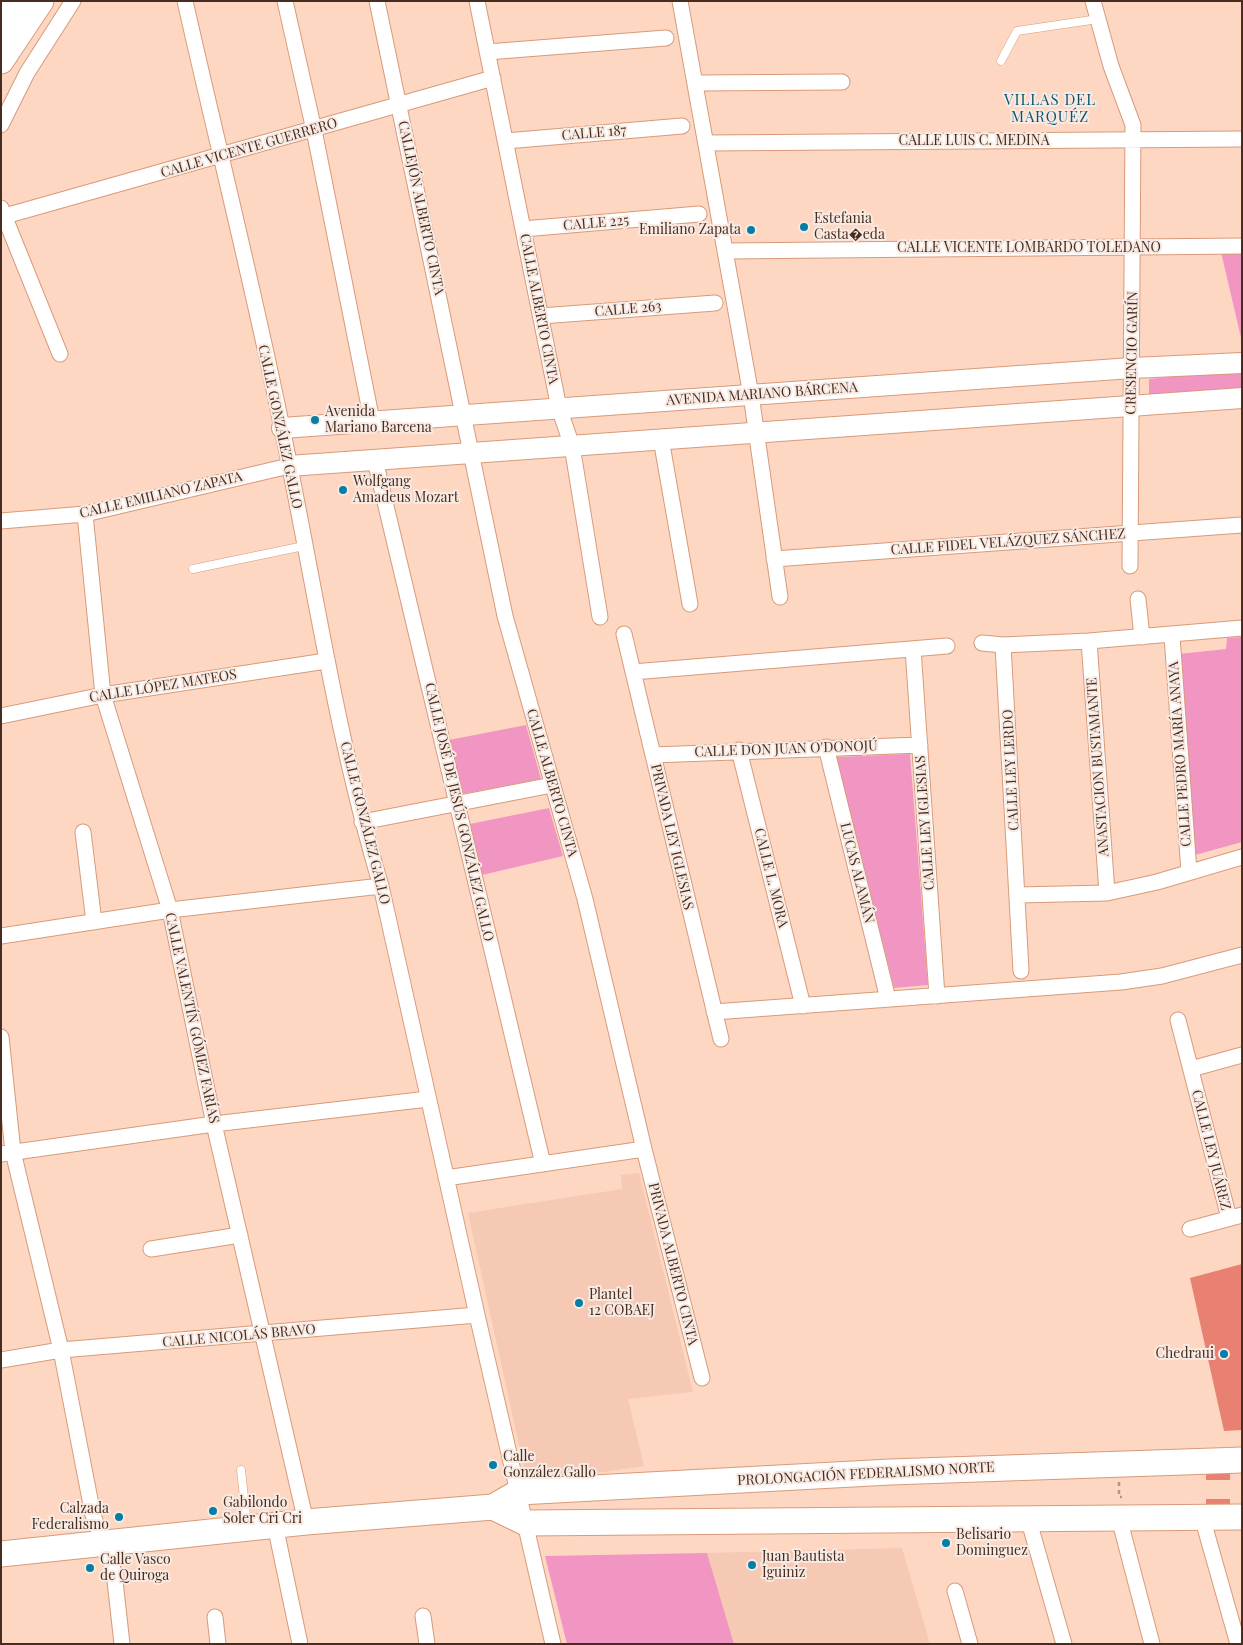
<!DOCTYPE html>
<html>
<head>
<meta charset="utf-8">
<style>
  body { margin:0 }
  #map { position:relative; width:1243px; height:1645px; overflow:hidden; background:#fed7c2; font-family:"Playfair Display",serif }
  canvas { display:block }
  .frame { position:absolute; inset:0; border:2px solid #462d1f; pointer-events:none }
</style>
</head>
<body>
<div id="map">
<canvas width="1243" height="1645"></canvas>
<div class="frame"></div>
</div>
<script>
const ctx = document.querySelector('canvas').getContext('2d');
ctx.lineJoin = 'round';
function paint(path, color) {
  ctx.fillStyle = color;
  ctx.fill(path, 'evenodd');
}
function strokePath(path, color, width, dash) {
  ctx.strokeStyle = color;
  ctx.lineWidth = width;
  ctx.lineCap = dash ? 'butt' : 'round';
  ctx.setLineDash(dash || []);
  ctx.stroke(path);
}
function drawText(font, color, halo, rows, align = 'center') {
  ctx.font = font + ' "Playfair Display",serif';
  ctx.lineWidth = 4;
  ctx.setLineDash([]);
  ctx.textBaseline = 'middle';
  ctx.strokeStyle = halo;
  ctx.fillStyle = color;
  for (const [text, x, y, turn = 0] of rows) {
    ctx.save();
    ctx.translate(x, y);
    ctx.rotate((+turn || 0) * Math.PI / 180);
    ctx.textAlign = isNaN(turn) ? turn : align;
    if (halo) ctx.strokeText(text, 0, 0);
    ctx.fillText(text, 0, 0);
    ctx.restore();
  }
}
paint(new Path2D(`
  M639,1173L693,1392L628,1399L644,1466L536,1482L525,1472L468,1213L622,1189L621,1175Z
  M902,1548L930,1644H734L707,1553Z`), '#f5c9b3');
paint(new Path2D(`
  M1221,252H1242V342Z
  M1242,370V393L1149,402V379Z
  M1242,637V842L1195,855L1179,654L1226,649L1227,638Z
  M526,725L541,779L462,794L449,740Z
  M910,754L928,985L894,988L836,757Z
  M549,808L563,856L482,875L470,824Z
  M707,1553L734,1644H567L545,1556Z`), '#f195c3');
paint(new Path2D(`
  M1242,1264V1430L1224,1431L1190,1278Z
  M1206,1473H1230V1480H1206Z
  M1206,1499H1230V1506H1206Z`), '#e98172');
const service = new Path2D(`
  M1001,61L1017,31L1098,19
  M193,569L304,546
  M241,1470L247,1524`);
const minor = new Path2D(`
  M185,1C217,143 253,285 282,428C314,581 336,736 381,886L477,1315L553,1644
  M285,1L314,130L372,421
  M377,1L505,616L585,899L644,1149L702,1378
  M477,1L559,408L572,446L600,617
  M680,1L751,395L780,597
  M1093,1L1111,66L1133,125L1130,566
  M487,52L666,38
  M696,83L842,82
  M1,125L27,73L73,1
  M506,141L682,126
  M707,143L1242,139
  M1,208L60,354
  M5,216L493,78
  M523,229L699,214
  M726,251L1242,246
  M541,316L715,303
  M661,439L690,604
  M375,460L543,1164
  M85,514L103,695L170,910L214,1124L306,1522
  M1,521L85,514L289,466
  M774,559L1242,525
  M1138,599L1142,637
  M624,634L721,1039
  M1172,636L1189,872
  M1089,641L1107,893
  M982,643L1003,645L1089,641L1242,628
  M1003,645L1021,971
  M913,649L937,996
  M633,672L947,646
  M1,716L103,695L326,661
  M826,747L888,999
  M739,750L803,1006
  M653,755L920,745
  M362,822L552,785
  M83,832L94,922
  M1018,895L1107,893L1157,882L1242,857
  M1,936L170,910L381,886
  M714,1012L1121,982L1162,976L1242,955
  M1178,1020L1229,1218
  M1,1037L13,1152L61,1350L93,1515L114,1572L122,1644
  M1191,1069L1242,1055
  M1,1154L214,1124L428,1099
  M446,1178L644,1149
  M1190,1229L1242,1215
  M151,1249L240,1235
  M1,1360L61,1350L477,1315
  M1202,1517L1238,1644
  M1028,1518L1064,1644
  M1119,1518L1152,1644
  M275,1525L300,1644
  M955,1591L970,1644
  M423,1616L427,1644
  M215,1617L218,1644`);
const tertiary = new Path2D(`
  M282,428L1132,368L1242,363
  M289,466L1242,398`);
const primary = new Path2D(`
  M1,24L16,1
  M1,61L41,1
  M493,1507L526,1523L1242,1517
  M1,1554L306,1522L493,1507L519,1492L890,1472L1242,1460`);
strokePath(service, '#d89a79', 9);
strokePath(minor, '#d89a79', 17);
strokePath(tertiary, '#d89a79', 22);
strokePath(primary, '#d89a79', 27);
strokePath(new Path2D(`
  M1119,1482V1497H1122`), '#b79583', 2.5, [4, 4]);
strokePath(service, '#fff', 8);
strokePath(minor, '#fff', 15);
strokePath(tertiary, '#fff', 20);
strokePath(primary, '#fff', 25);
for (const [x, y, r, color] of [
  [804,227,5,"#057ea5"],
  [751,230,5,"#057ea5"],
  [315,420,5,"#057ea5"],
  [343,490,5,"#057ea5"],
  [579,1303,5,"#057ea5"],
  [1224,1354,5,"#057ea5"],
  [493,1465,5,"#057ea5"],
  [213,1511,5,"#057ea5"],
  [119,1517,5,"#057ea5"],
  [946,1543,5,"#057ea5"],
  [752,1565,5,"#057ea5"],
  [90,1568,5,"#057ea5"]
]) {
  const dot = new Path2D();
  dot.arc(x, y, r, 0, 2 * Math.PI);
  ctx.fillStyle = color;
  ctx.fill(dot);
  strokePath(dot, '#f8eae3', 2);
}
drawText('14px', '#462d1f', '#f8eae3', [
  ["CALLE 187",594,133,-5],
  ["CALLE LUIS C. MEDINA",974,141],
  ["CALLE VICENTE GUERRERO",249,148,-16],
  ["CALLEJÓN ALBERTO CINTA",421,208,78],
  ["CALLE 225",596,223,-5],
  ["CALLE VICENTE LOMBARDO TOLEDANO",1029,248],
  ["CALLE ALBERTO CINTA",539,309,79],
  ["CALLE 263",628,309,-5],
  ["CRESENCIO GARÍN",1132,353,-89],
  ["AVENIDA MARIANO BÁRCENA",762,394,-4],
  ["CALLE GONZÁLEZ GALLO",280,427,78],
  ["CALLE EMILIANO ZAPATA",161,495,-13],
  ["CALLE FIDEL VELÁZQUEZ SÁNCHEZ",1008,542,-4],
  ["CALLE LÓPEZ MATEOS",163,686,-9],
  ["CALLE DON JUAN O'DONOJÚ",786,749,-2],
  ["CALLE PEDRO MARÍA ANAYA",1180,754,-94],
  ["ANASTACION BUSTAMANTE",1098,767,-94],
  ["CALLE LEY LERDO",1011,770,-93],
  ["CALLE ALBERTO CINTA",552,783,74],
  ["CALLE JOSÉ DE JESÚS GONZÁLEZ GALLO",459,812,77],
  ["CALLE GONZÁLEZ GALLO",365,823,76],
  ["CALLE LEY IGLESIAS",925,823,-94],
  ["PRIVADA LEY IGLESIAS",672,837,77],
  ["LUCAS ALAMÁN",857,873,76],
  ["CALLE L. MORA",771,878,76],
  ["CALLE VALENTÍN GÓMEZ FARÍAS",192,1018,78],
  ["CALLE LEY JUÁREZ",1211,1150,76],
  ["PRIVADA ALBERTO CINTA",673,1264,76],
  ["CALLE NICOLÁS BRAVO",239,1336,-5],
  ["PROLONGACIÓN FEDERALISMO NORTE",866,1474,-3]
]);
drawText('14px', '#462d1f', '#f8eae3', [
  ["Estefania",814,219],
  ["Casta�eda",814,235],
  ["Emiliano Zapata",741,230,"right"],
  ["Avenida",325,412],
  ["Mariano Barcena",325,428],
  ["Wolfgang",353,482],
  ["Amadeus Mozart",353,498],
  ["Plantel",589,1295],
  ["12 COBAEJ",589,1311],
  ["Chedraui",1214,1354,"right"],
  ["Calle",503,1457],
  ["González Gallo",503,1473],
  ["Gabilondo",223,1503],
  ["Soler Cri Cri",223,1519],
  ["Calzada",109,1509,"right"],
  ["Federalismo",109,1525,"right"],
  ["Belisario",956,1535],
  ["Dominguez",956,1551],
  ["Juan Bautista",762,1557],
  ["Iguiniz",762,1573],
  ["Calle Vasco",100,1560],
  ["de Quiroga",100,1576]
], 'left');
ctx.letterSpacing = '1px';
drawText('15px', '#075570', '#f8eae3', [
  ["VILLAS DEL",1050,100],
  ["MARQUÉZ",1050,117]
]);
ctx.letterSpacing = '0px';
</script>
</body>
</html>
